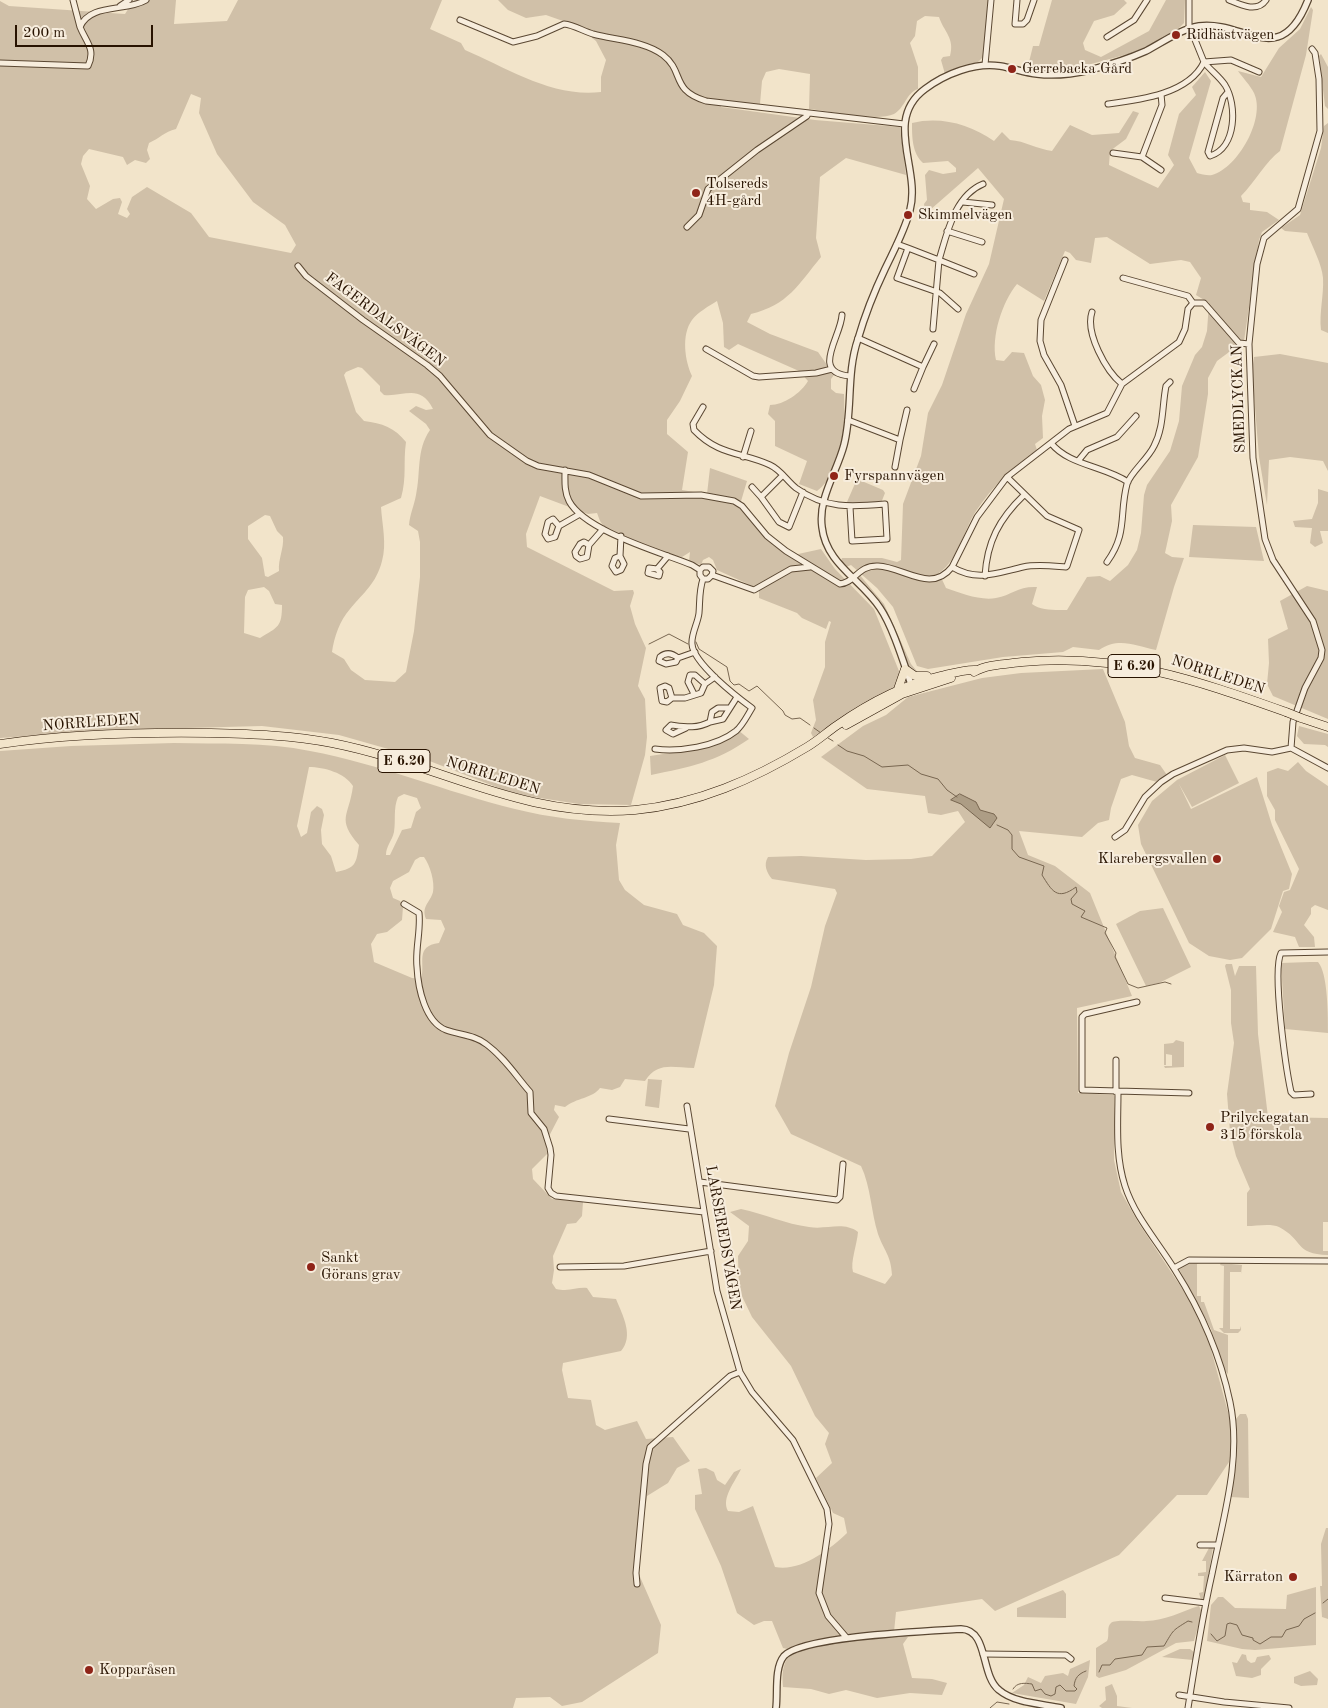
<!DOCTYPE html>
<html>
<head>
<meta charset="utf-8">
<style>
  body { margin:0 }
  #map { position:relative; width:1328px; height:1708px; overflow:hidden; background:#f2e4ca; font-family:"Old Standard TT",serif }
  canvas { display:block }
  .scale { position:absolute; left:15px; top:25px; width:138px; height:22px; box-sizing:border-box; border:2px solid #281300; border-top:0; padding-left:6px; font-size:15px; line-height:18px; white-space:nowrap; color:#281300; -webkit-text-stroke:4px #f7eddd; paint-order:stroke }
</style>
</head>
<body>
<div id="map">
<canvas width="1328" height="1708"></canvas>
<div class="scale">200 m</div>
</div>
<script>
const ctx = document.querySelector('canvas').getContext('2d');
ctx.lineJoin = 'round';
function paint(path, color) {
  ctx.fillStyle = color;
  ctx.fill(path, 'evenodd');
}
function strokePath(path, color, width, dash) {
  ctx.strokeStyle = color;
  ctx.lineWidth = width;
  ctx.lineCap = dash ? 'butt' : 'round';
  ctx.setLineDash(dash || []);
  ctx.stroke(path);
}
function drawText(font, color, halo, rows, align = 'center') {
  ctx.font = font + ' "Old Standard TT",serif';
  ctx.lineWidth = 4;
  ctx.setLineDash([]);
  ctx.textBaseline = 'middle';
  ctx.strokeStyle = halo;
  ctx.fillStyle = color;
  for (const [text, x, y, turn = 0] of rows) {
    ctx.save();
    ctx.translate(x, y);
    ctx.rotate((+turn || 0) * Math.PI / 180);
    ctx.textAlign = isNaN(turn) ? turn : align;
    if (halo) ctx.strokeText(text, 0, 0);
    ctx.fillText(text, 0, 0);
    ctx.restore();
  }
}
paint(new Path2D(`
  M134,0H176L174,24L227,21L238,0H442L430,29L461,43L465,50C507,68 553,98 601,92V77L606,60L596,41L577,26L546,15L526,18L508,10L498,0H989L984,56L978,62L960,66L945,74L941,60L943,57L950,56C955,38 944,32 939,17L925,16L917,21L915,36L910,43L918,67V89C906,93 905,108 894,114C877,122 829,111 809,109L810,74L779,69L766,72L762,81L760,104L721,101V107L815,120L900,127L906,175L846,158L820,177L816,238L821,257C798,285 788,305 751,314L747,322L770,334L818,352L834,375L831,379V389L836,393L844,394C845,424 844,471 817,491L799,484L807,461L775,446V421L768,414L770,405C784,405 801,393 808,381L799,371L738,344L729,350L724,347L723,323L717,301C709,306 698,312 692,320C681,335 685,361 692,376L680,401L667,420V434L688,452L682,490L707,494L710,468L747,481L739,508L769,541L789,556L821,549L835,569L874,609L899,671L900,680L897,687L813,737L811,733L816,720L813,700L825,667V642L831,622L829,621L826,629L802,618L797,613L759,598V589L717,570L713,560L709,557L703,560L701,565L689,561L690,552L682,557C665,554 617,538 605,527C600,523 599,518 597,513L588,514L540,496L526,534L527,547L614,591L633,590L634,593L630,606L635,624L646,648L638,686L645,699L647,737L645,755L631,805L579,804L527,796L504,790L427,760L339,735L262,726L110,730L0,738V1L9,6L125,14ZM191,94L201,98L199,113L217,154L253,202L285,225L296,245L291,253L209,237L191,213L147,187L132,197L127,209L130,214L127,218L118,214L122,202L120,198L113,199L96,209L87,199L90,186L81,164L83,156L89,149L123,157L127,165L135,160L146,163L150,159L147,150L149,143C160,138 164,132 176,129ZM358,367L362,368L380,386V391L384,395C404,397 420,383 433,409L426,410L416,406L409,411L426,424L430,430C416,450 421,473 416,495C414,506 410,514 409,525L418,531L420,542V577L414,631L406,672L395,682L365,680L351,670L344,659L332,652C334,637 340,620 350,609C364,592 376,584 382,561C387,544 382,524 381,507L401,498C407,477 403,463 406,442C395,428 382,423 364,421L356,412L344,375L346,372ZM265,515L270,516L277,531L283,537C284,549 278,559 279,571L268,577L265,576L262,558L248,539V526ZM264,587L269,591L275,604L282,605C282,627 278,627 260,638L244,633L245,597L248,590Z
  M1052,0H1124L1127,3L1114,15L1094,21L1083,43L1085,50L1101,57L1149,31L1166,0H1185L1184,23L1174,33L1132,53L1080,67L1037,69L1029,62L1033,46H1039Z
  M1311,7L1313,10L1306,55L1280,151C1267,160 1254,183 1241,196L1243,202L1250,203V210L1267,212L1279,220L1262,232L1259,240L1244,341L1217,361L1208,378V394L1198,457L1171,505L1172,521L1165,553L1172,557L1184,558L1174,587L1156,650C1134,645 1118,637 1099,650L1073,647L1063,652L1003,657L928,669L917,666L893,607L877,588L851,565L846,567L841,561L842,558H882L897,562L901,560L903,504L921,456L928,413L942,385L966,314L989,264L1004,199L978,168L930,210L925,209L924,204L927,200L925,175L929,170L943,174L956,172V168L948,161L923,163C912,153 912,137 912,123C940,116 970,124 994,141L1002,132L1010,140C1025,141 1037,149 1052,151L1070,125L1092,135L1119,133L1133,111L1139,113L1126,139L1110,151L1109,165L1158,188L1174,165L1168,155L1179,114L1196,95L1192,87L1205,72L1211,81L1189,158L1197,173C1201,174 1208,176 1212,175C1238,168 1266,118 1254,93C1250,85 1243,78 1238,71L1261,77L1279,48L1300,29ZM1107,237L1150,264L1181,260L1190,262L1201,278L1196,295L1209,303L1207,331L1202,347L1195,355L1182,386L1179,421L1170,451L1147,485L1144,495L1141,533L1137,550L1128,565L1110,581L1100,576L1087,577L1067,610C1056,610 1041,611 1032,604L1037,587C1018,586 1012,595 996,598C980,601 961,593 946,588L939,573C959,559 963,531 976,511C993,486 1012,467 1037,450L1035,444L1043,438L1042,416L1045,400L1041,385L1033,376L1024,353L1012,352L1004,361L996,360C991,337 1002,302 1017,284L1044,301L1065,251L1070,253L1076,260L1091,263L1095,238Z
  M1321,54L1328,67V109L1325,106L1319,56Z
  M1328,123V333L1321,330C1319,313 1324,295 1323,278C1322,264 1312,246 1307,233L1285,231L1281,228L1300,215L1321,148L1324,126Z
  M1280,354L1328,363V471L1323,461L1290,457L1269,460L1267,505L1259,457L1252,371L1254,357Z
  M857,479L883,490L885,493L881,503L848,505L847,502Z
  M1318,489L1328,492V531H1320L1323,543L1315,547L1310,543L1312,528L1295,527L1293,521L1312,519L1318,503Z
  M1193,525L1256,527L1264,561L1189,557Z
  M859,574L884,604L911,664L920,675L911,672L906,663V656L883,608L859,581Z
  M1307,586L1328,591V719L1273,696L1267,684L1269,663L1268,639L1288,629L1280,601Z
  M1103,669L1125,722L1129,746L1135,758L1160,765L1167,775L1157,782L1132,775L1121,779L1111,808L1109,820L1098,823L1082,837L1019,831L1028,855L1055,866L1090,893L1132,996L1077,1008L1078,1093L1114,1095V1160L1121,1192L1138,1222L1191,1302L1209,1342L1228,1412L1234,1440L1229,1462L1207,1495H1177L1119,1555L995,1611L982,1599L896,1612L894,1632L908,1637L903,1644L912,1678L932,1679L947,1683L942,1695L910,1693L877,1698L846,1690L829,1694L811,1689L783,1687C782,1675 782,1664 790,1655L787,1649L783,1648L772,1621H764L754,1625L737,1613L721,1566L695,1509V1495L702,1494L698,1469L706,1468L714,1472L717,1480L725,1485L734,1472L741,1469C735,1482 721,1498 728,1511L739,1512L753,1506L775,1567C801,1572 829,1550 847,1533L844,1518L833,1513L816,1478L832,1463L825,1444L829,1433L815,1416L791,1366L752,1317L739,1290L738,1256L748,1241L749,1226L730,1212L741,1209C764,1214 786,1224 809,1227C827,1230 843,1221 858,1232C857,1245 850,1262 853,1272L885,1284L892,1275C891,1255 884,1251 878,1234C871,1212 871,1187 861,1166L791,1134L775,1106L789,1053L811,987L825,926L837,893L835,889L772,879C767,873 763,865 768,857L801,856L866,860L911,859L932,856L965,822L958,811L941,815L928,813L925,796L867,789L821,757L863,726L886,715L908,697L982,678L1021,673Z
  M1299,726L1328,734V747L1325,745L1304,744L1297,736Z
  M738,730L749,739C716,762 690,767 651,775L650,756L696,749Z
  M174,743C219,744 266,742 310,751C380,764 446,792 515,809C550,818 584,821 620,823L616,845L619,880L625,890L644,905L677,914L683,925L704,933L717,946L714,985L694,1068C673,1068 658,1061 645,1081L625,1079L620,1087L612,1090L600,1088C593,1098 576,1098 565,1107L555,1105L554,1110L559,1117L546,1142L547,1154L532,1169L533,1179L552,1199L583,1202L582,1216L576,1223L567,1224L553,1256L554,1270L552,1283L556,1289C570,1292 576,1287 587,1288L593,1297L616,1299C623,1316 634,1336 621,1351L563,1363L562,1370L568,1398L591,1400L596,1425L605,1430L637,1421L646,1439L673,1437L690,1461L677,1468L668,1483L647,1496L637,1570L661,1625L658,1653L582,1702L562,1706L550,1697L516,1698L513,1708H0V751L71,746ZM309,767C324,767 345,773 353,786C349,817 336,818 359,845C356,864 356,868 336,872L331,856L322,844L321,830L324,815L322,809L317,806L311,812L307,833L301,837L297,826ZM404,794L417,798L421,808L416,812L411,828L402,830L390,855H386C386,846 392,841 394,832C396,820 393,809 398,797ZM420,857H424C430,865 435,882 433,892C430,903 421,906 426,919L441,920L445,929L439,943C414,946 426,964 421,979L412,978L374,962L371,944L377,934L387,932L402,920L403,907L400,901L393,898L390,888L393,881L409,872L415,860Z
  M1225,755L1239,783L1192,807L1179,784L1191,809L1257,777L1272,825L1292,874L1289,889L1283,891L1271,929L1242,958L1230,960L1209,956L1189,943L1141,844L1138,825L1152,801L1177,780Z
  M1298,762L1306,771L1328,786V910L1315,905L1311,908V914L1304,925L1314,937L1315,947H1299L1295,937L1273,932L1282,912L1279,906L1284,892L1290,890L1299,869L1275,820V810L1267,796V772L1278,768L1288,771Z
  M1163,908L1191,967L1159,983L1146,986L1116,924L1140,911Z
  M1310,962H1318C1328,973 1328,1016 1328,1033L1285,1029L1281,963Z
  M1232,964L1235,976L1239,966H1256L1258,1034L1268,1117L1328,1118V1222H1323V1251H1328V1255C1294,1254 1304,1240 1279,1227C1271,1223 1256,1226 1247,1226V1193L1250,1189L1236,1156L1230,1132L1227,1094L1234,1043L1231,1023V990L1225,966L1226,964Z
  M1176,1040L1184,1042V1067L1165,1068L1164,1066H1172V1055L1166,1054V1065H1164V1044L1173,1043Z
  M648,1079L662,1080L659,1108L645,1106Z
  M1199,1263L1197,1264V1296H1201V1302H1204L1214,1330L1228,1335V1374L1225,1371L1211,1329L1179,1269L1186,1264Z
  M1221,1263L1242,1265L1241,1274V1272H1230V1329H1240L1241,1326V1330L1238,1333H1224L1219,1328H1223L1224,1266L1220,1265Z
  M1240,1414H1246L1248,1419L1249,1498L1230,1497L1237,1456L1236,1419Z
  M1326,1528H1328V1619L1322,1617L1320,1586H1322L1321,1544Z
  M1213,1547L1205,1597L1201,1600L1199,1593L1203,1592L1204,1576H1198V1573L1206,1572V1561H1202L1209,1548Z
  M1316,1587V1645L1255,1650L1242,1649L1207,1641L1211,1605L1218,1597H1223L1235,1608L1286,1609L1287,1595Z
  M1063,1590L1066,1594V1618L1017,1617V1608Z
  M1199,1606L1202,1612L1194,1641L1176,1643L1126,1670L1099,1678L1096,1676V1648L1107,1641C1110,1635 1106,1627 1111,1623C1116,1619 1139,1622 1146,1621C1165,1621 1182,1611 1199,1606Z
  M1180,1649H1190L1194,1652L1193,1660L1162,1657Z
  M1242,1654L1246,1655L1247,1660L1251,1663L1255,1662L1257,1657L1269,1655L1271,1659L1261,1669V1675L1252,1678L1236,1676L1232,1662L1237,1663Z
  M1090,1660L1088,1677L1076,1704L1012,1693L1024,1685L1028,1677L1041,1683L1045,1676L1063,1673L1068,1676L1070,1669Z
  M1310,1671L1318,1679L1317,1685L1301,1686L1294,1683V1677Z
  M1112,1684L1117,1696V1706L1132,1708H1102L1099,1706L1106,1700L1105,1687Z`), '#d0c0a8');
const water = new Path2D(`
  M960,794L976,802L980,810L994,814L997,818L990,828L961,804L951,800Z`);
paint(water, '#ad9d85');
strokePath(water, '#786650', 1);
strokePath(new Path2D(`
  M696,642L699,649L727,667L730,681L734,685L739,684L749,691L757,686L783,711L785,715L792,719L800,718L810,725
  M649,644L669,634L688,644
  M814,728L821,733
  M828,738L833,741
  M838,745L847,751L864,756L882,767L908,765L921,774L938,779L947,790L957,797
  M997,825L1008,830L1012,835V849L1019,857L1044,866L1042,875C1052,891 1057,901 1076,887L1077,892L1071,899L1072,904L1085,911L1081,917L1107,928L1105,933L1116,953L1115,957L1128,984L1138,988L1165,982L1171,984
  M1323,1603L1328,1599
  M1211,1634L1217,1641L1225,1636L1227,1624L1230,1623L1237,1625L1242,1635L1253,1638V1640L1260,1644L1271,1637H1282L1286,1630L1299,1626L1304,1619L1315,1613
  M1099,1672L1102,1665H1110L1115,1659L1142,1655L1147,1647L1164,1646C1174,1629 1172,1631 1188,1621L1192,1622
  M1013,1689C1017,1682 1025,1683 1032,1684L1035,1691L1041,1689L1045,1694L1051,1696L1055,1694L1056,1687L1060,1685L1066,1691H1075L1077,1689L1074,1686C1075,1678 1078,1674 1086,1671
  M990,1708L997,1702L1009,1704`), '#786650', 1);
const minor = new Path2D(`
  M73,0L80,27
  M1017,0L1015,24H1023L1027,20L1034,0
  M1229,0C1241,5 1257,13 1266,0
  M120,6L129,0
  M460,20L513,42L537,36L564,24C574,25 583,31 593,34C615,40 645,41 663,55C685,72 670,90 706,101L904,124
  M1107,37L1134,20L1147,0
  M0,63L88,66C96,49 86,42 80,27C90,3 126,12 146,0
  M985,65L991,0
  M1228,92L1223,98L1208,152L1210,156C1237,148 1237,104 1225,85C1219,76 1210,70 1204,62L1231,60L1259,72
  M1108,104C1140,100 1189,94 1204,62L1189,25V0
  M1113,153L1142,157L1161,170
  M1142,157L1162,105L1161,94
  M963,202L992,205
  M687,227L699,215L708,189L757,150L807,116L808,113
  M947,231L982,242
  M897,244L908,248L897,278L940,293L958,309
  M908,248L939,260L933,329
  M1065,260L1041,320L1040,341L1044,355L1061,385L1075,426
  M298,266L306,276L363,320L427,365L440,376L490,435L527,461L538,466L589,475L641,496L701,495L734,501L742,506L767,536L786,551L840,584C855,583 858,565 878,566C904,567 931,594 952,567L977,517L1007,477L1069,429L1107,413L1122,384L1179,342L1185,329L1188,309L1193,303H1204L1239,343L1249,344
  M974,274L939,260C947,234 954,196 983,184
  M1123,278L1188,296L1193,303
  M1092,312C1085,333 1106,371 1122,384
  M842,315C841,337 810,373 850,376
  M858,338L923,367L914,389
  M706,349L753,376L759,377L816,373L832,369
  M923,367L934,344
  M703,407L693,424L694,430C719,456 742,452 770,465C781,470 787,481 796,488C825,509 851,507 885,504L887,539L852,541L850,507
  M848,420L900,440L907,410
  M1051,443C1068,465 1104,466 1128,482
  M743,457L751,431
  M1078,461L1087,450L1117,437L1136,416
  M895,467L900,440
  M565,470C565,481 564,491 569,501C585,531 660,552 692,565L700,570V575L703,579H708L712,575L713,571L709,567H703L700,570
  M783,475L761,497L779,522L789,527L803,492
  M752,487L761,497
  M559,526L553,519L548,522L545,534L548,539L555,537L559,526L580,514
  M589,545L587,557L580,559L576,556L575,552L580,544L584,542L589,545L603,529
  M620,556L624,564L621,570L616,572L612,566L615,558L620,556L621,536
  M1107,562C1128,533 1119,514 1127,484C1130,473 1148,459 1154,446C1164,427 1162,406 1166,386L1170,382
  M952,567C977,582 997,573 1023,567C1037,564 1052,566 1066,567L1067,566L1079,530L1047,516L1007,477
  M657,569L660,572L659,576L648,573L649,568L657,569L668,556
  M712,575L754,590L791,569L810,567
  M985,576C987,542 999,519 1024,495
  M678,658L676,662L666,664L659,661L660,657C666,652 672,653 678,658L695,652
  M694,694L688,682L690,675H695L705,684
  M672,698L667,702L662,701L660,688L665,686L669,688L672,698H685L701,693L705,684L715,677
  M710,722L723,719L730,708
  M686,728L673,734L666,730L671,725C686,727 696,729 710,722L712,712L718,708H730L737,697
  M1291,748L1293,722L1305,688L1321,658L1322,650L1313,621L1273,560L1265,539L1253,458L1249,344L1257,264L1264,238L1298,209L1320,131L1319,79L1315,53L1312,49
  M655,749C679,752 716,747 736,731C743,725 747,716 752,708C737,697 693,663 692,644C691,634 698,623 699,613C700,601 699,591 703,579
  M1115,837L1125,830L1145,797L1161,782L1173,774L1227,750L1244,748L1272,752L1291,748L1328,768
  M404,904L419,913C421,931 415,949 417,967C418,988 425,1022 446,1030C460,1035 475,1035 486,1044C504,1057 516,1076 530,1092L531,1113L544,1129L550,1148L551,1155L548,1188L551,1193L556,1196L704,1212
  M1137,1002L1085,1014L1082,1017V1090L1189,1093
  M1116,1092V1060
  M1118,1092C1118,1123 1115,1155 1125,1186C1135,1217 1158,1242 1175,1270C1201,1311 1220,1354 1230,1402C1242,1459 1223,1518 1212,1574C1202,1618 1195,1663 1188,1708
  M1311,1094L1294,1095L1291,1092C1286,1069 1272,971 1281,953L1328,952
  M687,1106L717,1291L740,1372L752,1392L793,1440L827,1509L829,1524L819,1593L828,1616L846,1637
  M609,1119L689,1129
  M700,1182L837,1200L840,1197L843,1164
  M560,1267L624,1266L711,1251
  M1174,1268L1189,1260L1328,1261
  M1200,1545H1218
  M637,1584L636,1573L646,1464L650,1447L730,1376L740,1372
  M1165,1598L1206,1603
  M983,1654L1066,1655L1071,1659
  M1179,1695L1224,1702L1289,1708`);
const tertiary = new Path2D(`
  M912,687C904,664 893,627 880,608C861,579 826,564 822,527C818,498 837,472 844,445C853,410 846,374 858,339C865,315 874,292 885,269C894,250 905,230 910,210C921,169 883,120 925,89C945,74 975,62 1000,66C1013,68 1025,73 1037,74C1054,76 1073,74 1090,70C1109,65 1128,59 1146,51C1163,42 1181,29 1199,26C1245,20 1280,71 1308,0
  M776,1708C778,1693 774,1668 784,1656C802,1636 929,1631 961,1629C989,1630 980,1675 999,1690C1014,1703 1042,1704 1061,1708`);
const trunk = new Path2D(`
  M974,672C987,664 1008,664 1022,662C1119,653 1196,680 1286,712
  M898,689L905,669L915,676H927
  M1301,718L1328,727
  M846,725L902,694L951,678
  M0,744C69,734 140,732 210,733C250,734 292,735 332,743C439,764 522,819 635,810C698,804 754,779 807,747C817,741 826,733 836,726C869,703 902,685 941,676C953,673 965,669 977,670`);
strokePath(minor, '#5a4732', 7);
strokePath(tertiary, '#5a4732', 8);
strokePath(trunk, '#281300', 9);
strokePath(minor, '#f7eddd', 5);
strokePath(tertiary, '#f7eddd', 5.5);
strokePath(trunk, '#f2e4ca', 8);
const trunkBridge = new Path2D(`
  M1286,712L1301,718`);
strokePath(trunkBridge, '#281300', 9, []);
strokePath(trunkBridge, '#f2e4ca', 8);
for (const [x, y, r, color] of [
  [1176,35,5,"#8f2418"],
  [1012,69,5,"#8f2418"],
  [696,193,5,"#8f2418"],
  [908,215,5,"#8f2418"],
  [834,476,5,"#8f2418"],
  [1217,859,5,"#8f2418"],
  [1210,1127,5,"#8f2418"],
  [311,1267,5,"#8f2418"],
  [1293,1577,5,"#8f2418"],
  [89,1670,5,"#8f2418"]
]) {
  const dot = new Path2D();
  dot.arc(x, y, r, 0, 2 * Math.PI);
  ctx.fillStyle = color;
  ctx.fill(dot);
  strokePath(dot, '#f7eddd', 2);
}
for (const [x, y, w] of [
  [1134,666,52],
  [404,761,52]
]) {
  const box = new Path2D();
  box.roundRect(x - w / 2, y - 11.5, w, 23, 4);
  ctx.fillStyle = '#f7eddd';
  ctx.fill(box);
  strokePath(box, '#281300', 1);
}
drawText('bold 14px', '#281300', null, [
  ["E 6.20",1134,666],
  ["E 6.20",404,761]
]);
drawText('15px', '#281300', '#f7eddd', [
  ["Ridhästvägen",1186,35],
  ["Gerrebacka Gård",1022,69],
  ["Tolsereds",706,184],
  ["4H-gård",706,201],
  ["Skimmelvägen",918,215],
  ["Fyrspannvägen",844,476],
  ["Klarebergsvallen",1207,859,"right"],
  ["Prilyckegatan",1220,1118],
  ["315 förskola",1220,1135],
  ["Sankt",321,1258],
  ["Görans grav",321,1275],
  ["Kärraton",1283,1577,"right"],
  ["Kopparåsen",99,1670]
], 'left');
drawText('15px', '#281300', '#f7eddd', [
  ["FAGERDALSVÄGEN",385,320,37],
  ["SMEDLYCKAN",1239,399,-92],
  ["NORRLEDEN",1218,675,18],
  ["NORRLEDEN",91,723,-4],
  ["NORRLEDEN",493,776,17],
  ["LARSEREDSVÄGEN",723,1238,80]
]);
</script>
</body>
</html>
